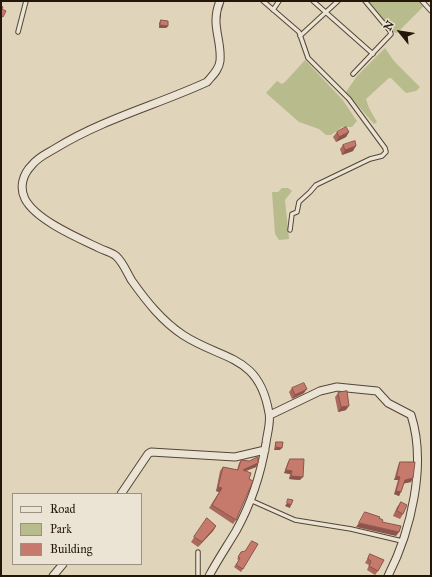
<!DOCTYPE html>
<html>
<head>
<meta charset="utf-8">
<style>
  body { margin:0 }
  #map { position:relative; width:432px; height:577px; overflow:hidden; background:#e0d4bb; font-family:"IM FELL Great Primer",serif }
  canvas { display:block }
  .frame { position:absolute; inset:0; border:2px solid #241609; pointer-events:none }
  .legend { position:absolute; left:12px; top:493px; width:130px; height:72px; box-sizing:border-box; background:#ebe3d3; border:1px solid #9b9182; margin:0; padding:5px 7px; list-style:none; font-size:12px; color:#241609 }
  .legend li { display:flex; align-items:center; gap:8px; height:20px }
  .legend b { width:20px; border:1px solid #9b9182 }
  .north { position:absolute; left:380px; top:12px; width:40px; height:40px; -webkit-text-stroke:3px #ebe3d3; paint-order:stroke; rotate:300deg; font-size:11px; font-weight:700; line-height:16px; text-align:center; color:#241609 }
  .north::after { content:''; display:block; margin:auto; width:14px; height:18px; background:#241609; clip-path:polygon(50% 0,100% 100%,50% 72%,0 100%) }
</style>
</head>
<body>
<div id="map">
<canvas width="432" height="577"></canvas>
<div class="frame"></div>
<ul class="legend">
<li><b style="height:5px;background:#ebe3d3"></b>Road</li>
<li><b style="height:11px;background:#b8bb8c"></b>Park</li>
<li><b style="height:11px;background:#c67a6b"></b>Building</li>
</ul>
<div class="north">N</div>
</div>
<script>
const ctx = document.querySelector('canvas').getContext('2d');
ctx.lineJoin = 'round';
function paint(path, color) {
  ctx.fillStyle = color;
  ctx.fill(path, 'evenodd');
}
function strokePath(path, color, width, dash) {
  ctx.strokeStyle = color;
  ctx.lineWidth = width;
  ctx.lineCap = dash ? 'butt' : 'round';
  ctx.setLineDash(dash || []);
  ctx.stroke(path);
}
paint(new Path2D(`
  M367,1H421L424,6L397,33L393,32Z
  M385,48L394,61L420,87L416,91L406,93L391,78H389L366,99L369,108L377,122L374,124L346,92L357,76Z
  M305,60L342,99L357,121L352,127H342L331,135H326L319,129L299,122L266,93L277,81L282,84L285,82Z
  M282,188H288L292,191L285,200L289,239L279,240L275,234L272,192H278Z`), '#b8bb8c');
const lane = new Path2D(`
  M263,1L299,32L308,58L349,99L385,148L386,152L382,156L370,159L316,185L310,192L299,202L297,212L292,214L290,230
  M313,1L373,54
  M422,1L431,11
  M273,10L279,1
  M18,32L26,1
  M300,36L338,1
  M353,74L391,34L390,31L365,1
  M250,500L295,520L351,529L402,541
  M198,576V552`);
const street = new Path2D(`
  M270,415L320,391L337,387L377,391L388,403L411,415C427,464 411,531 388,576
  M121,494L148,454L151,452L235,457L265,450
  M53,576L63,564
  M209,576C217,561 227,546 236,531C251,504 261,473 266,443C267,434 271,422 269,413C259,354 223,361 183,335C162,321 147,302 132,281C127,273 123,262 116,256C111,252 105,251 99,248C78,238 36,220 25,199C19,187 23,174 32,165C38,157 48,153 56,148C103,119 157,105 207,82C212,76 219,70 220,61C222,39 210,25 220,1`);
strokePath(lane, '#534636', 5.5);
strokePath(street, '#534636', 9);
strokePath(lane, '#ebe3d3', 3.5);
strokePath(street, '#ebe3d3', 7);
paint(new Path2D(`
  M161,20L168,26L166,28H159V23Z
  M337,132H349L346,137L336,142L333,137Z
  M343,145L353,151L342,155L340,149Z
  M292,388L304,393L292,399L289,392Z
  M338,393L346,410L338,412L335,397Z
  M276,442L280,450H274L275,444Z
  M290,459L300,480L289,479L290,474L284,473L288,462Z
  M241,460L258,463L256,467L246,471L236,520L233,524L209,508L219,492L216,491L220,471L223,467L237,470L239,463Z
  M400,462L411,482L404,483L399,496L394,494L398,480H394L398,466Z
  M401,502L403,514L400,519L393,516L397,507Z
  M207,518L216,526L213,531L198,547L191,542Z
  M258,544L241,572L234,567L239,560L237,559L240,555Z
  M370,554L378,571L375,575L367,570L369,565L365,563Z`), '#aa695c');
paint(new Path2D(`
  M160,25L168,26L166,28H159Z
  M349,132L346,137L336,142L339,137Z
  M356,146L353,151L342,155L345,150Z
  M307,389L304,393L292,399L295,395Z
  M349,406L346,410L338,412L341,407Z
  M276,447L282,448L280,450H274Z
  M258,463L256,467L240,473L243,470Z
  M286,470L292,471L290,474L284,473Z
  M291,476L303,477L300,480L289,479Z
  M397,476L400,477L398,480H394Z
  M413,478L411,482L402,484L405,480Z
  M218,487L222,488L219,492L216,491Z
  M396,491L401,492L399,496L394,494Z
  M287,503L291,505L290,508L285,506Z
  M359,523L399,532L396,536L356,527Z
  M216,526L213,531L198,547L202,542Z`), '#8b554b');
const building = new Path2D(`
  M1,6L3,7L2,9L6,11L3,17L1,16Z
  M161,20L168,21V26L160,25Z
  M346,127L349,132L339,137L337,132Z
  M355,141L356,146L345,150L343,145Z
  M304,383L307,389L295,395L292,388Z
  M347,391L349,406L341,407L338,393Z
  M276,442H283L282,448L276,447Z
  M258,457V463L243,470L251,473L249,479L253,481L236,520L212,505L222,488L218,487L223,467L238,470L241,460L249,461Z
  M290,459H304L303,477L291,476L292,471L286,470Z
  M400,462H415L413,478L405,480L401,492L396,491L400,477L397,476Z
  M288,499L293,500L291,505L287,503Z
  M401,502L407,505L403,514L397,511Z
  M365,512L380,517L379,518L383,520L382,522L401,526L399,532L359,523Z
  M207,518L216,526L202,542L194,537Z
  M252,541L258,544L243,569L236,565L240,558L238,557L241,552L245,551Z
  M370,554L384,560L378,571L369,566L371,561L368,559Z`);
paint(building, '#c67a6b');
strokePath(building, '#8b554b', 1);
</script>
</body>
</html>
